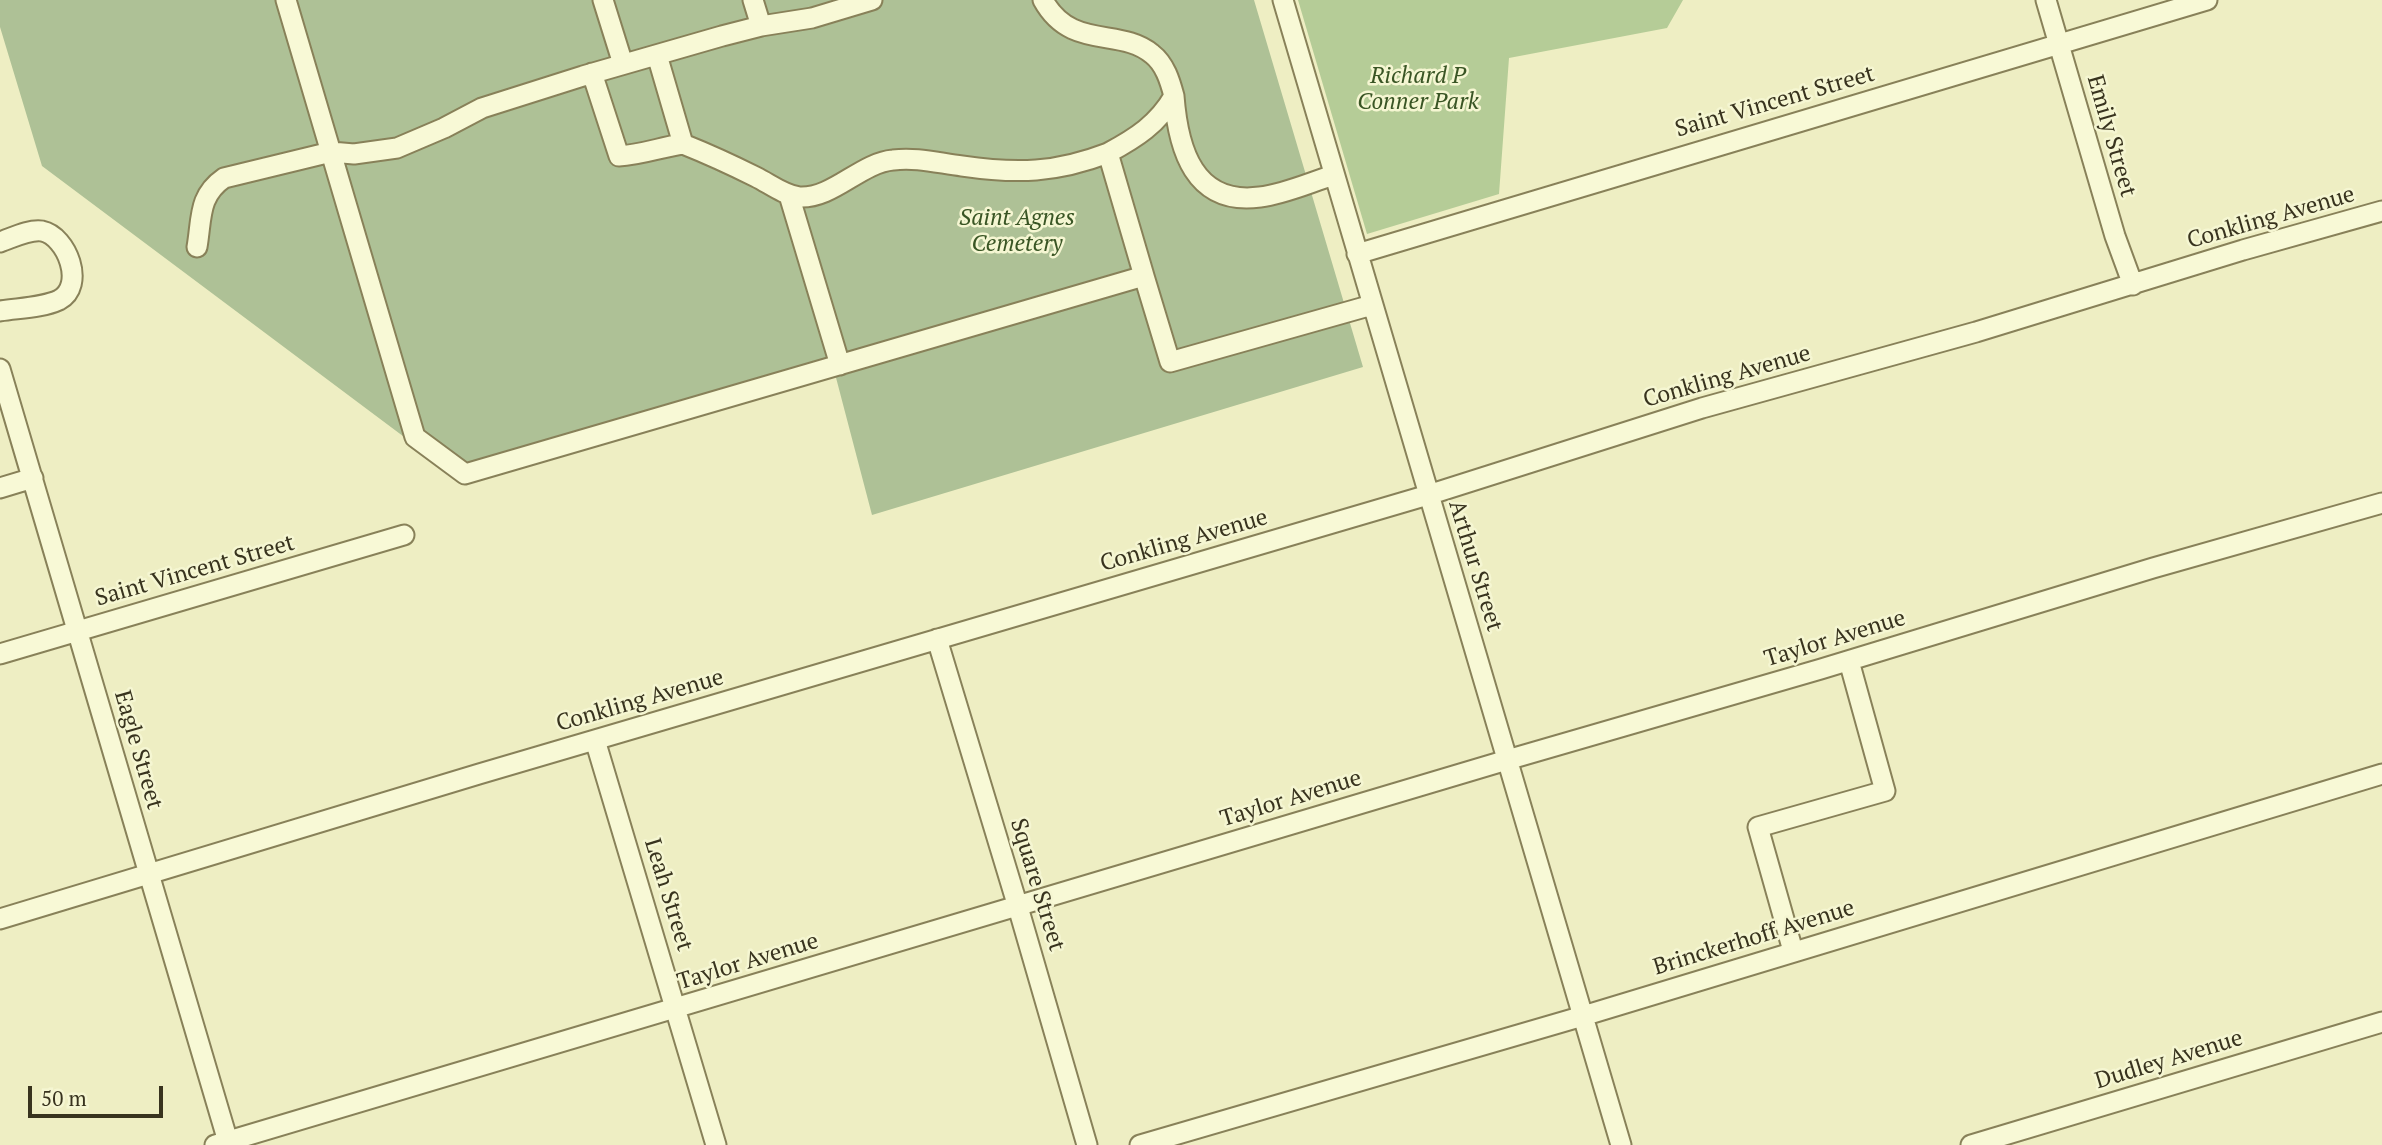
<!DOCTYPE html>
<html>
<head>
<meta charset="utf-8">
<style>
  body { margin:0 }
  #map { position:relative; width:2382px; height:1145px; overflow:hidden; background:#eeeec3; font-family:"PT Serif",serif }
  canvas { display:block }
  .scale { position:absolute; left:28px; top:1086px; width:135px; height:32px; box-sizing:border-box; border:4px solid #38331e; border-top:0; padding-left:9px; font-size:21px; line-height:24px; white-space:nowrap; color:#38331e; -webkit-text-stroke:5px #f5f6d2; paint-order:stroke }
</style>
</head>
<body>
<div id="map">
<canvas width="2382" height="1145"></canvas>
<div class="scale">50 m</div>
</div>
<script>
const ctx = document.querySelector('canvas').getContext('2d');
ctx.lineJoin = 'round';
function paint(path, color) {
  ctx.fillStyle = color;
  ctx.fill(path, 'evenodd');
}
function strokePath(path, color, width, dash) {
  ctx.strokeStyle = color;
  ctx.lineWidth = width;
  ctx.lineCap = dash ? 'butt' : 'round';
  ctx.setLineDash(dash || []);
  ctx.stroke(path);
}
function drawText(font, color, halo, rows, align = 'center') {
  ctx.font = font + ' "PT Serif",serif';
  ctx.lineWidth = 5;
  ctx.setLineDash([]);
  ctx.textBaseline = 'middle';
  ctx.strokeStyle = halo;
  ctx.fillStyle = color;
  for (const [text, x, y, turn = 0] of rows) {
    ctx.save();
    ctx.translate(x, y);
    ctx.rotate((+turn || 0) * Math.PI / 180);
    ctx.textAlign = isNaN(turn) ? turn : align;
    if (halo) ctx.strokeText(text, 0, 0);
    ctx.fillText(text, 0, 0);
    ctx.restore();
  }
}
paint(new Path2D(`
  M1298,0H1683L1667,28L1509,58L1499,194L1367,234Z`), '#b5cc97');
paint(new Path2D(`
  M0,0H1254L1363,367L872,515L834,370L455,475L42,166L0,27Z`), '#aec196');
const minor = new Path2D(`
  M286,0L415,437L465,474L1144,276L1108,153C1136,138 1158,124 1174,96C1170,81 1165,64 1152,54C1120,27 1071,51 1043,0
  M603,0L623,64
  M753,0L761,26
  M1283,0L1621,1145
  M2046,0L2115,236L2133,285
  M657,55L683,144C708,154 732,165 756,177C770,184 784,195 799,197C833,199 860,163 893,160C916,157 938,163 962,166C1017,174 1056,173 1108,153
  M592,73L619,156C641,155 661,147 683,144
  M1174,96C1178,149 1194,206 1260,197C1285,194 1311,182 1334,175
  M789,195L840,365
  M0,242C12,238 29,229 42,231C67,236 86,286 59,300C42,308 18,308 0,311
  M197,247C202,218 198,196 224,178L331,152L354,154L397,148L444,128L482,108L583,76L722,36L761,26L812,18L872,0
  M1357,254L2207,0
  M1144,276L1170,362L1372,305
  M0,369L229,1145
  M0,488L33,478
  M937,639L1018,907L1087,1145
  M0,654L404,535
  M595,740L716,1145
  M0,919L479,774L1428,495L1702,408L1976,332L2243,250L2382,211
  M1793,951L1758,827L1885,791L1849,661
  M215,1145L1507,760L1821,669L2153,568L2382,503
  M1140,1145L1583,1016L2382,774
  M1971,1145L2382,1022`);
strokePath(minor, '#888159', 23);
strokePath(minor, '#f8f9d6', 19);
drawText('italic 23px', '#395524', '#f5f6d2', [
  ["Richard P",1418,76],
  ["Conner Park",1418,102],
  ["Saint Agnes",1017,218],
  ["Cemetery",1017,244]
]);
drawText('23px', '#38331e', '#f5f6d2', [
  ["Saint Vincent Street",1775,102,-16],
  ["Emily Street",2111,136,74],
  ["Conkling Avenue",2271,218,-16],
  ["Conkling Avenue",1727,377,-16],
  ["Conkling Avenue",1184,541,-16],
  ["Arthur Street",1475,566,73],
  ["Saint Vincent Street",195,571,-16],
  ["Taylor Avenue",1835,639,-17],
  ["Conkling Avenue",640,701,-16],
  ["Eagle Street",138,750,74],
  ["Taylor Avenue",1291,799,-17],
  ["Square Street",1037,885,73],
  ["Leah Street",668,895,73],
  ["Brinckerhoff Avenue",1754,938,-17],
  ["Taylor Avenue",748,962,-17],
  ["Dudley Avenue",2169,1060,-17]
]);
</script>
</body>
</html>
